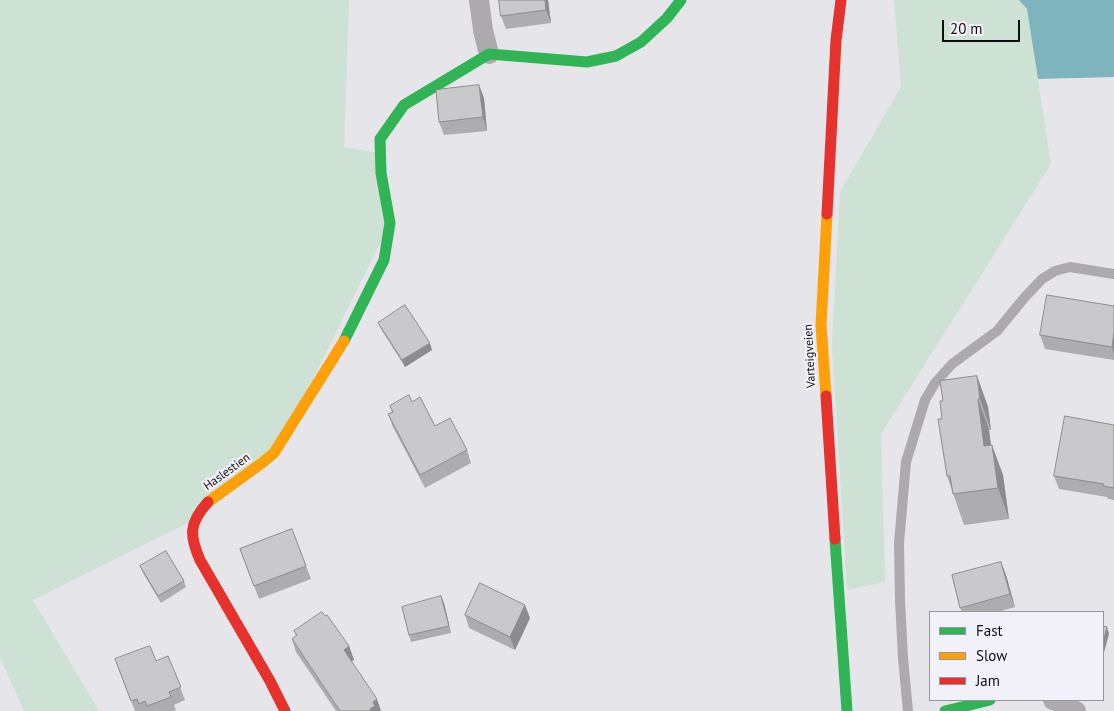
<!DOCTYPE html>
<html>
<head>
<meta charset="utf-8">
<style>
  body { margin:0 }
  #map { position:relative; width:1114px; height:711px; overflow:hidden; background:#e6e5ea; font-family:"PT Sans",sans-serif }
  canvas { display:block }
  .legend { position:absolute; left:929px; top:611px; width:175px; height:90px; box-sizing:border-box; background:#f2f1f9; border:1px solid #97969c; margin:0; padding:6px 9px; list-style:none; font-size:15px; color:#0e0e11 }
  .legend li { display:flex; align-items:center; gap:10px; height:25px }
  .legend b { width:25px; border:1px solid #97969c }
  .scale { position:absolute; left:942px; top:20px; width:78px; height:22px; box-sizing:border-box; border:2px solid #0e0e11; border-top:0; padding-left:6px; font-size:15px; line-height:18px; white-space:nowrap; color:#0e0e11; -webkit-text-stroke:4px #f2f1f9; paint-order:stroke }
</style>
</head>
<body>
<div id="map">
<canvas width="1114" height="711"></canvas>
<ul class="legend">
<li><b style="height:6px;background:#30b455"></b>Fast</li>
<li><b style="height:6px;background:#ff9f0a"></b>Slow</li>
<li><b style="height:6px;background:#e5322d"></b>Jam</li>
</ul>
<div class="scale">20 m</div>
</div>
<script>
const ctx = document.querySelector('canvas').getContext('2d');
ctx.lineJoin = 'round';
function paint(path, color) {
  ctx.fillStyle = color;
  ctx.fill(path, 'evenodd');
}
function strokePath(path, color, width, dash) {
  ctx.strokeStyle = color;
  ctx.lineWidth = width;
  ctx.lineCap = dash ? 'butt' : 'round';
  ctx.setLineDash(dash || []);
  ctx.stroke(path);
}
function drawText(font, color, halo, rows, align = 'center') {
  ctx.font = font + ' "PT Sans",sans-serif';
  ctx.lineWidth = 4.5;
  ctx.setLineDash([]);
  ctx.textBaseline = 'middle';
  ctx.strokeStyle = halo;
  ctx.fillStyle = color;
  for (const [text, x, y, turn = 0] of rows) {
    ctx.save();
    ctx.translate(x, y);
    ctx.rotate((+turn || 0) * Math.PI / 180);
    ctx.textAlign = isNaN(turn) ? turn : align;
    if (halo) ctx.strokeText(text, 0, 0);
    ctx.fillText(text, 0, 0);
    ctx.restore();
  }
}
paint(new Path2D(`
  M0,0H349L344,147L380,153L390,223L283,440L194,520L33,600L99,711H24L0,658Z
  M894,0H1019L1027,9L1051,164L881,434L885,582L847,590L832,344L840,192L901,87Z`), '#cee1d5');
paint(new Path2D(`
  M1019,0H1114V77L1038,79L1027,9Z`), '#7eb4be');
strokePath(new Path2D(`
  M908,711L903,658L900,600L899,543L906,462L925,400L935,383L952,364L997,331L1025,297L1042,279L1055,271L1070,267L1114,274`), '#acaaad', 10);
strokePath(new Path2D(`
  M479,0L483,30L489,54
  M1053,700L1059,702L1076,711`), '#acaaad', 20);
strokePath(new Path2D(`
  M344,341L384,260L390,223L381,173L380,139L404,105L489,54L587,62L616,56L641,42L667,18L681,0
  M835,539L847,711
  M945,711L990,700`), '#30b455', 11);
strokePath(new Path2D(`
  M826,396L821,325L827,214
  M208,502L262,463L274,453L344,341`), '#ff9f0a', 11);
strokePath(new Path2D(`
  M827,214L836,40L841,0
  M826,396L835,539
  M208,502C189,523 189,535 200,560L270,681L285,711`), '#e5322d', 11);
paint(new Path2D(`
  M548,0L551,23L506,29L501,16Z
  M484,98L487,131L444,135L439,122Z
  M1114,306V360L1045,349L1040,335Z
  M378,323L432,350L405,367L381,329Z
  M977,376L988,407L991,430H989L991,445L1003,475L1009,519L964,525L947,476L942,419L943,401Z
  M412,402L435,426L467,450L471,463L425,488L393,427L388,414L392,412L390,406Z
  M1114,425V500L1108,499L1107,497L1059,489L1054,476Z
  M292,529L311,579L259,599L240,549Z
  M1001,562L1006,575L1015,607L997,612H962L960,608Z
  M140,566L184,581L186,587L161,603L143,573Z
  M444,603L451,633L411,642L409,635Z
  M465,615L530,618L515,650L469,628Z
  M325,616L349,646L354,660L351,661L381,711H336L296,652L292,639L296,636L294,631Z
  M168,656L185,700L174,705L176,710L173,711H135L115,659L156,661Z`), '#adacae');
paint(new Path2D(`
  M545,0H548L551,23L546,10Z
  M479,85L484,98L487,131L483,117Z
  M1114,332V354L1112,347Z
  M430,343L432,350L405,367L402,360Z
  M977,376L988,407L991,430L980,399Z
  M978,399L989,430L995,476L984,446Z
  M992,445L1003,475L1009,519L998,488Z
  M1001,562L1006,575L1015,607L1010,594Z
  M441,596L444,603L451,633L449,626Z
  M525,605L530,618L515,650L510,637Z
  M1107,627L1109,634L1103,656V641Z
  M349,646L354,660L349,663L344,650Z
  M377,699L381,711H370V709L373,702Z`), '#8d8c8d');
const building = new Path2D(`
  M499,0H545L546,10L501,16Z
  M479,85L483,117L439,122L436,90Z
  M1047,295L1114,306V332L1112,347L1040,335Z
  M405,305L430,343L402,360L378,323Z
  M977,376L980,399H978L984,446L992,445L998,488L953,494L950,476H947L938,419H942L940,401H943L940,381Z
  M409,395L412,402L420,397L435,426L450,418L467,450L420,475L388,414L393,412L390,406Z
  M1065,416L1114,425V488L1103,486L1104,484L1054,476Z
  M292,529L306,566L254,586L240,549Z
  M166,551L184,581L158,596L140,566Z
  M1001,562L1010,594L960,608L952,575Z
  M480,583L525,605L510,637L465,615Z
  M441,596L449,626L409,635L402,607Z
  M322,612L325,616L327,615L349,646L344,650L377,699L373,702L375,706L370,709L371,711H340L292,639L297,635L294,631Z
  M1103,626L1107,627L1103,641Z
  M150,646L156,661L168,656L181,687L169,692L171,697L147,706L145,701L139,704L137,699L131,701L115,659Z`);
paint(building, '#c9c8ca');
strokePath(building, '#8d8c8d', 1);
drawText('12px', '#0e0e11', '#f2f1f9', [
  ["Varteigveien",810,356,-93],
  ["Haslestien",227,472,-36]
]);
</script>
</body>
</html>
